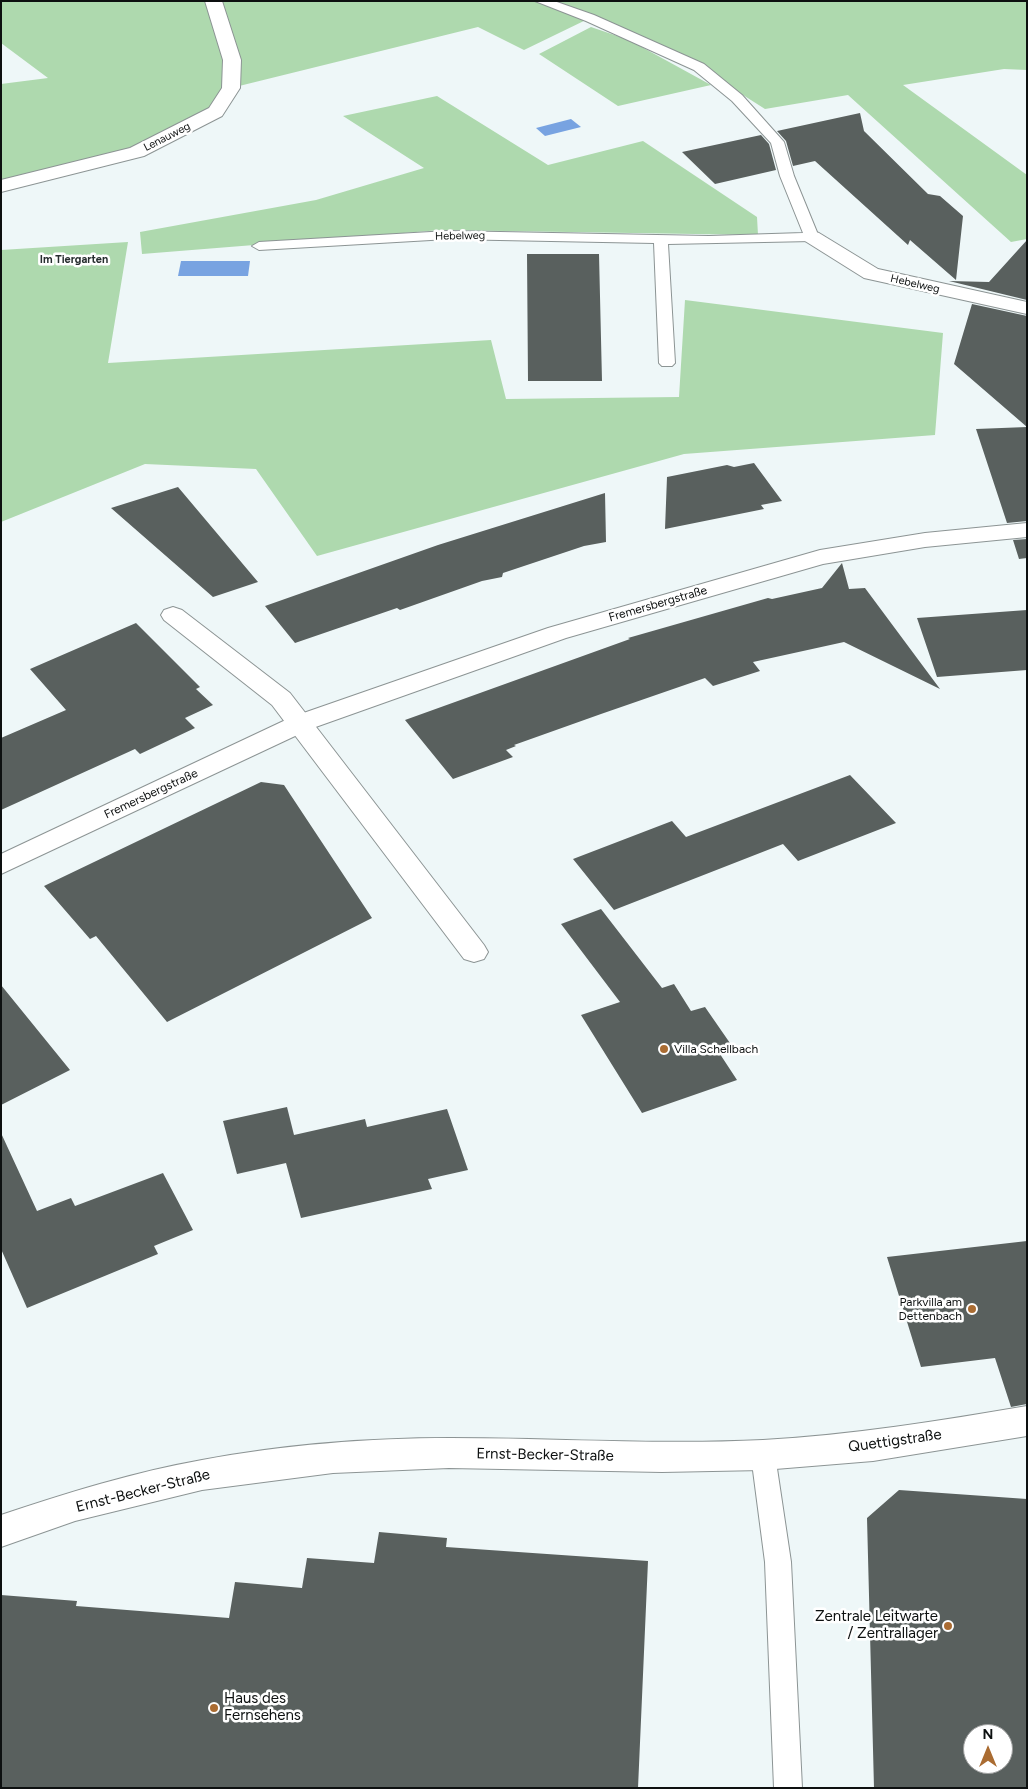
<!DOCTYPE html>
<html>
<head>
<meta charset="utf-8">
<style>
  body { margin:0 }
  #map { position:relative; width:1028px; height:1789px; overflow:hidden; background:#eef7f8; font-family:Figtree,sans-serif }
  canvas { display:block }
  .frame { position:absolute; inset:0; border:2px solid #0d1010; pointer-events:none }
  .north { position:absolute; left:963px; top:1724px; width:50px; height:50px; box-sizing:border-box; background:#fff; border:1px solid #9e9f9f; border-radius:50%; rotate:0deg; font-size:14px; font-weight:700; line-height:20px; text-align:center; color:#0d1010 }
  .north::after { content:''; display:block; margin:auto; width:18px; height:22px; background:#aa6c32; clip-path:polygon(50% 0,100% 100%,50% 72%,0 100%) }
</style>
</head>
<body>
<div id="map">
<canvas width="1028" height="1789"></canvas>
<div class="frame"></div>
<div class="north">N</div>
</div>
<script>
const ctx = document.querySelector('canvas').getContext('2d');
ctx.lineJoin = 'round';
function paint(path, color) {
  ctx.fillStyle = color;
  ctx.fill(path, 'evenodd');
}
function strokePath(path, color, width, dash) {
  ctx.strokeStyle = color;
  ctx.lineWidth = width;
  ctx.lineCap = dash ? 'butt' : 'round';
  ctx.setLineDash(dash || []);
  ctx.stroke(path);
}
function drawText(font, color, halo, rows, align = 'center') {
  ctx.font = font + ' Figtree,sans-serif';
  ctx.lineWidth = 5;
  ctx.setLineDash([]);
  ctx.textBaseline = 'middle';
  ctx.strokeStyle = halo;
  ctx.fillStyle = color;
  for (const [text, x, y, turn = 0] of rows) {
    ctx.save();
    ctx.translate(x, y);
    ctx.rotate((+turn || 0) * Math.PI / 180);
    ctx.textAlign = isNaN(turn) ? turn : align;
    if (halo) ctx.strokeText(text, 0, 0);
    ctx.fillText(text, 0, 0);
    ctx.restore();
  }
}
paint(new Path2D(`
  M1,1H1027V70L1004,69L903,85L1027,175V239L1011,242L848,95L765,109L699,67L590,18L524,50L478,27L231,88L216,112L137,152L1,186V84L48,78L1,43Z
  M591,27L629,40L711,85L618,106L539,54Z
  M437,96L548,165L643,141L757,217L758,235L441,230L142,254L140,232L316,200L424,168L343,116Z
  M128,242L108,363L491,340L506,399L679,397L685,300L943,333L935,435L684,454L317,556L256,469L145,464L1,522V250Z`), '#aed9ae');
paint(new Path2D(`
  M571,119L581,127L545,136L536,128Z
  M181,261H250L248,276H178Z`), '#78a3e1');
paint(new Path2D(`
  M860,113L864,131L928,194L940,196L963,216L956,280L910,240L908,245L815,161L793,166L786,141L777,131Z
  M761,135L769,144L776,170L715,184L682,152Z
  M1027,240V300L949,281L989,282Z
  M527,254H599L602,381H528Z
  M972,304L1027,316V427L954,364Z
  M1027,427V521L1007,523L976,429Z
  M754,463L782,501L761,505L764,509L665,529L667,477L727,465L734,467Z
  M178,487L258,582L213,597L111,508Z
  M605,493L606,542L584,546L503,573L502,577L482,581L400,610L397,608L295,643L265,606L438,545Z
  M1027,539V558L1019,559L1013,540Z
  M842,563L849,589L865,588L940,689L844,642L753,662L760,671L713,686L705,678L601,714L514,745L516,746L506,750L513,757L453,779L405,720L630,639L628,638L768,598L772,599L822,588Z
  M1027,610V670L937,677L917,618Z
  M136,623L200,687L196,689L213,705L185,718L195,728L140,754L135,749L1,810V738L66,710L30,669Z
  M850,775L896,823L798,861L783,844L614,910L573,859L672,821L686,837Z
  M261,782L284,785L372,918L167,1022L96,936L90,939L44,886Z
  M601,909L662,988L674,984L691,1011L705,1007L732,1046L718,1051L737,1080L642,1113L581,1015L620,1002L561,924Z
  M1,985L70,1070L1,1105Z
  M287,1107L294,1135L365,1119L367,1127L447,1109L468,1170L428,1179L432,1189L301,1218L286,1163L237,1174L223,1121Z
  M1,1133L37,1211L71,1198L75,1206L163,1173L193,1230L154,1246L158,1254L27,1308L1,1249Z
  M1027,1241V1404L1011,1407L995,1358L921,1367L887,1257Z
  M899,1490L1027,1499V1788H874L867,1518ZM973,1734H1003V1764H973Z
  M379,1532L447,1538L446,1547L648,1561L638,1788H1V1595L77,1601L76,1606L229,1618L235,1582L302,1588L307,1558L374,1563Z`), '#59605e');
const lane = new Path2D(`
  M535,1H554L594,15L704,64L742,95L784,142L794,176L819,237L812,241L668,244L675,363L672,366H662L659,363L654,243L448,239L259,250L252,246L259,242L448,231L709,236L803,233L780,176L771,143L732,101L694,70L586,21Z
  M763,1444L772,1447L775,1455L791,1562L802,1788H774L765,1562L751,1455L754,1447Z`);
const street = new Path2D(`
  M205,1H222L241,60L240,88L222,116L144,156L1,192V180L130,148L209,108L222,88L223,60Z
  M812,231L819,233L878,269L1027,302V314L864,278L805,241L802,237L805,233Z
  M173,607L182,610L290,693L484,945L488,952L484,959L474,962L464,959L272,705L164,620L161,615L164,610Z
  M1027,1406V1436L873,1461L763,1470L662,1472L449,1468L333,1473L202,1490L75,1521L1,1547V1515C67,1493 134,1472 202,1460C281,1445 370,1438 451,1438C555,1438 659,1445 763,1440C852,1435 939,1421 1027,1406Z`);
const secondary = new Path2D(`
  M1027,523V537L925,547L823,564L566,638L310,729L1,874V854L292,717L548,628L820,550L925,533Z`);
strokePath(lane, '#8c9494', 2);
strokePath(street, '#8c9494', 2);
strokePath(secondary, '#8c9494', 2);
paint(lane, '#fff');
paint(street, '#fff');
paint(secondary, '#fff');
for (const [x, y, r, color] of [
  [664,1049,5,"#aa6c32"],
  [972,1309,5,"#aa6c32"],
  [948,1626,5,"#aa6c32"],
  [214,1708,5,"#aa6c32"]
]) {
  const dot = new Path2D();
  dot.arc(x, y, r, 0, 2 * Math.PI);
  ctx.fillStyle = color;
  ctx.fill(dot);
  strokePath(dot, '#fff', 2);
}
drawText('11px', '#0d1010', '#fff', [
  ["Lenauweg",167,137,-27],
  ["Hebelweg",460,236,-1],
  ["Hebelweg",915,284,13]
]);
drawText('bold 11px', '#272e2f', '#fff', [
  ["Im Tiergarten",74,260]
]);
drawText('12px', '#0d1010', '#fff', [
  ["Fremersbergstraße",658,604,-16],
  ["Fremersbergstraße",151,794,-25]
]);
drawText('12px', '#0d1010', '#fff', [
  ["Villa Schellbach",674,1049],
  ["Parkvilla am",962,1302,"right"],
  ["Dettenbach",962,1316,"right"]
], 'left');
drawText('15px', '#0d1010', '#fff', [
  ["Quettigstraße",895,1441,-8],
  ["Ernst-Becker-Straße",545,1455,1],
  ["Ernst-Becker-Straße",143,1491,-14]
]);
drawText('15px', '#0d1010', '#fff', [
  ["Zentrale Leitwarte",938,1617],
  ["/ Zentrallager",938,1634],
  ["Haus des",224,1699,"left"],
  ["Fernsehens",224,1716,"left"]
], 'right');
</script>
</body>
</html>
